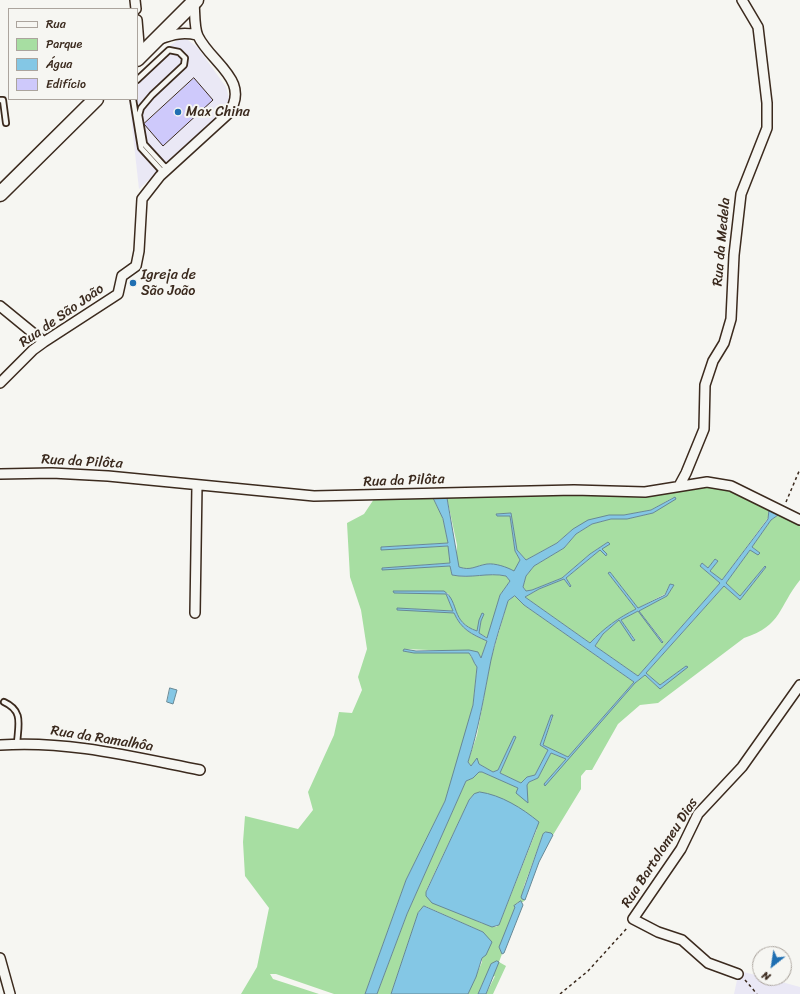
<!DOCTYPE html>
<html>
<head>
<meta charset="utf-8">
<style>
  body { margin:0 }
  #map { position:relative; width:800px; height:994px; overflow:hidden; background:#f6f6f2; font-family:Sriracha,sans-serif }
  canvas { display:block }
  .legend { position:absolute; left:8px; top:8px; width:130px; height:92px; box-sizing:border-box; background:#f6f6f2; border:1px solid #aba49d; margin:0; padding:5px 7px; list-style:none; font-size:12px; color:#3b2a1e }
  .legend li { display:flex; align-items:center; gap:8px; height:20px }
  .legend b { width:20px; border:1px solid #aba49d }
  .north { position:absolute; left:752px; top:946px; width:40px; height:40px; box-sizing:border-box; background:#f6f6f2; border:1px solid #aba49d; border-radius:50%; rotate:210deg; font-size:11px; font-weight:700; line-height:16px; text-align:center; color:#3b2a1e }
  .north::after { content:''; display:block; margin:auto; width:14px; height:18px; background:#1f6fb2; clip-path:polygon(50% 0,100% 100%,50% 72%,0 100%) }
</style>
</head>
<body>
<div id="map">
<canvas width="800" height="994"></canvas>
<ul class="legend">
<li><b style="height:5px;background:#f6f6f2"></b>Rua</li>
<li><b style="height:11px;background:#a7dea2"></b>Parque</li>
<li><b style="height:11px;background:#84c7e5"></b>Água</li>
<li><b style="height:11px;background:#cec9fb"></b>Edifício</li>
</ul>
<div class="north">N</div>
</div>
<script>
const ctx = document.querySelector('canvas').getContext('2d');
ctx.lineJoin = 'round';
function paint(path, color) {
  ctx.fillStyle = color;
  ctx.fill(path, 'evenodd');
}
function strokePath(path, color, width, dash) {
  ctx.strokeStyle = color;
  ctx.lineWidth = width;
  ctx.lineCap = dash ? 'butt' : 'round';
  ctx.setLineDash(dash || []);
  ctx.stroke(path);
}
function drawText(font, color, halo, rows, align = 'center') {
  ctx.font = font + ' Sriracha,sans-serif';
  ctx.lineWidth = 4;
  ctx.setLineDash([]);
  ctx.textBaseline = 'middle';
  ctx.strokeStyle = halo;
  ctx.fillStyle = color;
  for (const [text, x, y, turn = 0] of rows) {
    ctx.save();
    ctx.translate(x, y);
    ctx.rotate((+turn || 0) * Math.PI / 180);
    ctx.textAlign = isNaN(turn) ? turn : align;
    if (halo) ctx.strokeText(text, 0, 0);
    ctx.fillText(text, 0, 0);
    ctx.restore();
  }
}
paint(new Path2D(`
  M183,39L188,40L198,48L226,87L229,98L228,103L221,112L139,189L129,99H137V76L168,47L178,40Z
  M739,971L760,976V978H767L800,987V994H734Z`), '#eae8f5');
paint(new Path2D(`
  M708,487L728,490L769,510L768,518L722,580L710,571L718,561L715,559L708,568L702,563L700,566L720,583L638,676L595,646L603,634L619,620L633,640L635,639L621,620L638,611L662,642L663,641L639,611L667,596L674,585L670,584L665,594L638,608L610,572L608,573L636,609C618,618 604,628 590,643L525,597L539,589L564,579L570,587L571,586L566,578L600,550L606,556L607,555L602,549L608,542L590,554L562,578L532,590L526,591L523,587L526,576L534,566L564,548L576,534L592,524L611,519H627L653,513L674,497L651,510L624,515H609L573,529L557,543L526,560L517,550L511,513L496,514L497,516H510L515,551L520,560L515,572C507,568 495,563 487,564C475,566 471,571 459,567L456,561L457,545L447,498L444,497Z
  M433,497L443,519L448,543L381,547V549L449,546L450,563L382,568L450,566L452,575C470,579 488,572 506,576L510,581L500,595L488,638L479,633L481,621L484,614H482L477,631C458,625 455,611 448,593H443L446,594L453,611L397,608L454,613C461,629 471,634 487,641L481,658L478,652L404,649L403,651L414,653H469L477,667L473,705L461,752L445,801L406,880L365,994H334L276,974H270L273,979L319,994H241L257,967L269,908L245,876L243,842L245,816L298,829L313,810L308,792L334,735L339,712L352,713L362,690L358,677L367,649L361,610L350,577L347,523L364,514L374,499Z
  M778,515L800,526V580C778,607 783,625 744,638L658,703L640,705L618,724L592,770H586L581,776V789L553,835L551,833L543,834L524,886L522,899L525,900L523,902L517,903L500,949L502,954L499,962L506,966L493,994H486L495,976L484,980L478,994H468L482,962L483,932L425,906L418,913L391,994H377L407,914L466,781L473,778L479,772H482L519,788L527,797V785L529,782L538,778L551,753L566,759L544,784L545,785L635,683L645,675L660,689L686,666L660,685L646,673L724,586L740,600L766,567L765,566L740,596L726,583L750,550L760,553L752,547L771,520ZM474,794L537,829L499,925L496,927L481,923L426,896V891L469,800Z
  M515,596L524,605L634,682L568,757L543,745L553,716L551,715L540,745L548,750L535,775L527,777L521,783L500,773L516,737L514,736L498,770L493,772L479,764L477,759L471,766L468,762L477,735L491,659L508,601Z`), '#a7dea2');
const water = new Path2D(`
  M433,497L447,498L459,567C471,571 475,566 487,564C495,563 507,567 514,571L520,560L515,551L510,516H497L496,514L511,513L517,550L526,560L557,543L573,529L588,520L609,515H624L651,510L675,497L676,499L653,513L627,519H611L592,524L576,534L564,548L534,566L526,576L523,587L526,591L532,590L562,578L590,554L608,542L610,544L602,549L607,554L606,556L600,550L566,578L571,586L570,587L564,579L539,589L525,597L590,643C604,628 618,618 636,609L608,573L610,572L638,608L665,595L670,584L674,585L667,596L639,611L663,642L662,643L638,611L621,620L635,640L633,641L619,620L603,634L595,646L638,676L720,583L700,566L702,563L708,568L715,559L718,561L710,571L722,580L768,519L769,510L778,515L771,520L752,547L760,553L758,555L750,550L726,583L740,596L765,566L766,567L740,600L724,586L646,673L660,685L686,666L688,667L660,689L645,675L635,683L545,786L544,784L566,759L551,753L538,778L529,782L527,785L528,803L516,793L518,788L482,772H479L473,778L466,781L407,914L377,994H365L406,880L445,801L473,705L477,667C473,662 473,658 469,653H414L403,651L404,649L416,651L469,650L478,652L481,658L487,641C471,634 461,629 454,613L397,610V608L453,611L446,594L394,593L393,591H444C460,602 450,622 477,631L479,620L482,613L484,614L481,621L479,633L487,638L500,595L510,581L506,576C488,572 471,579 452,575L450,566L382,570V568L450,563L448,546L381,550V547L448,543L443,519ZM515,596L524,605L634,682L568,757L543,745L553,715H551L540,745L548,750L535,775L527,777L521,783L500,773L516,737L514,736L498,770L493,772L479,764L477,758L471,766L468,762C479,728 484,695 491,660C495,641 502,621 508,601Z
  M170,688L177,690L173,704L167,702Z
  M480,792C501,795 522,808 539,822L499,925L492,927L432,903L426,896V892L469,800L474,794Z
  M546,832L551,833L553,835L539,862L525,900L522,899L521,897L543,834Z
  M521,901L523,905L504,953L502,954L499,947L515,907L514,906Z
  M424,906L483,932L492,942L486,955L482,958L476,977L468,994H391L418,913Z
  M497,961L499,962L486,994H478L491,964Z`);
paint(water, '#84c7e5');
strokePath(water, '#678895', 1);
const building = new Path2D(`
  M194,78L213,100L163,146L144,124Z`);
paint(building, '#cec9fb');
strokePath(building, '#3b2a1e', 1);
const lane = new Path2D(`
  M137,80L169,50L179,52L185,58L184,65L152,95L141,108L139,115L144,144L165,167L170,166
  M133,99L141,148L161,170L160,175
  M0,100H3L6,123
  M4,702C24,711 18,725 17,744`);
const street = new Path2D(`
  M135,0L136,9
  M137,20L140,56
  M160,39C174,34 183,32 197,35
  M0,306L44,342
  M0,383L33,350L44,342L118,294L122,276L136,266L139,251L142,199L160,176L228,114C252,81 211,63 198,36C194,28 195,12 194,2
  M0,474L52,473L108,476L314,496L574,490L645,492L707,482L731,486L800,520
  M679,486L686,473L704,429L705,385L713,361L724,343L731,319L734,255L741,194L767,128V103L758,27L742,0
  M195,613L197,485
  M0,745C67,740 134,757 200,770
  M0,958L10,994
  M738,974L708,963L682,940L658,932L633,919L681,849L698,814L742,767L800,685`);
const primary = new Path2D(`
  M137,59L196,0
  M0,194L96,99`);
strokePath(lane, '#3b2a1e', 8);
strokePath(street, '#3b2a1e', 12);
strokePath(primary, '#3b2a1e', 17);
strokePath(new Path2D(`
  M786,502L800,469
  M745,980L757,994
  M560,994L588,971L628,927`), '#3b2a1e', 1.5, [3, 3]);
strokePath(lane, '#f6f6f2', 4.5);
strokePath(street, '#f6f6f2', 9);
strokePath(primary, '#f6f6f2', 14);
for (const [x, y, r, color] of [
  [178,112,4,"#1f6fb2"],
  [133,283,4,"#1f6fb2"]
]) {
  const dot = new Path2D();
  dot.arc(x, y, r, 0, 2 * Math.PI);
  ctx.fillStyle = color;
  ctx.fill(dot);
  strokePath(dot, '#f6f6f2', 1.5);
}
drawText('14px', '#3b2a1e', '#f6f6f2', [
  ["Max China",186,112],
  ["Igreja de",141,275],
  ["São João",141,291]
], 'left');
drawText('14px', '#3b2a1e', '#f6f6f2', [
  ["Rua da Medela",722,242,-85],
  ["Rua de São João",62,316,-35],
  ["Rua da Pilôta",82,462,3],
  ["Rua da Pilôta",404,481,-2],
  ["Rua da Ramalhôa",102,739,9],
  ["Rua Bartolomeu Dias",660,853,-57]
]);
</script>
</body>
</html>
